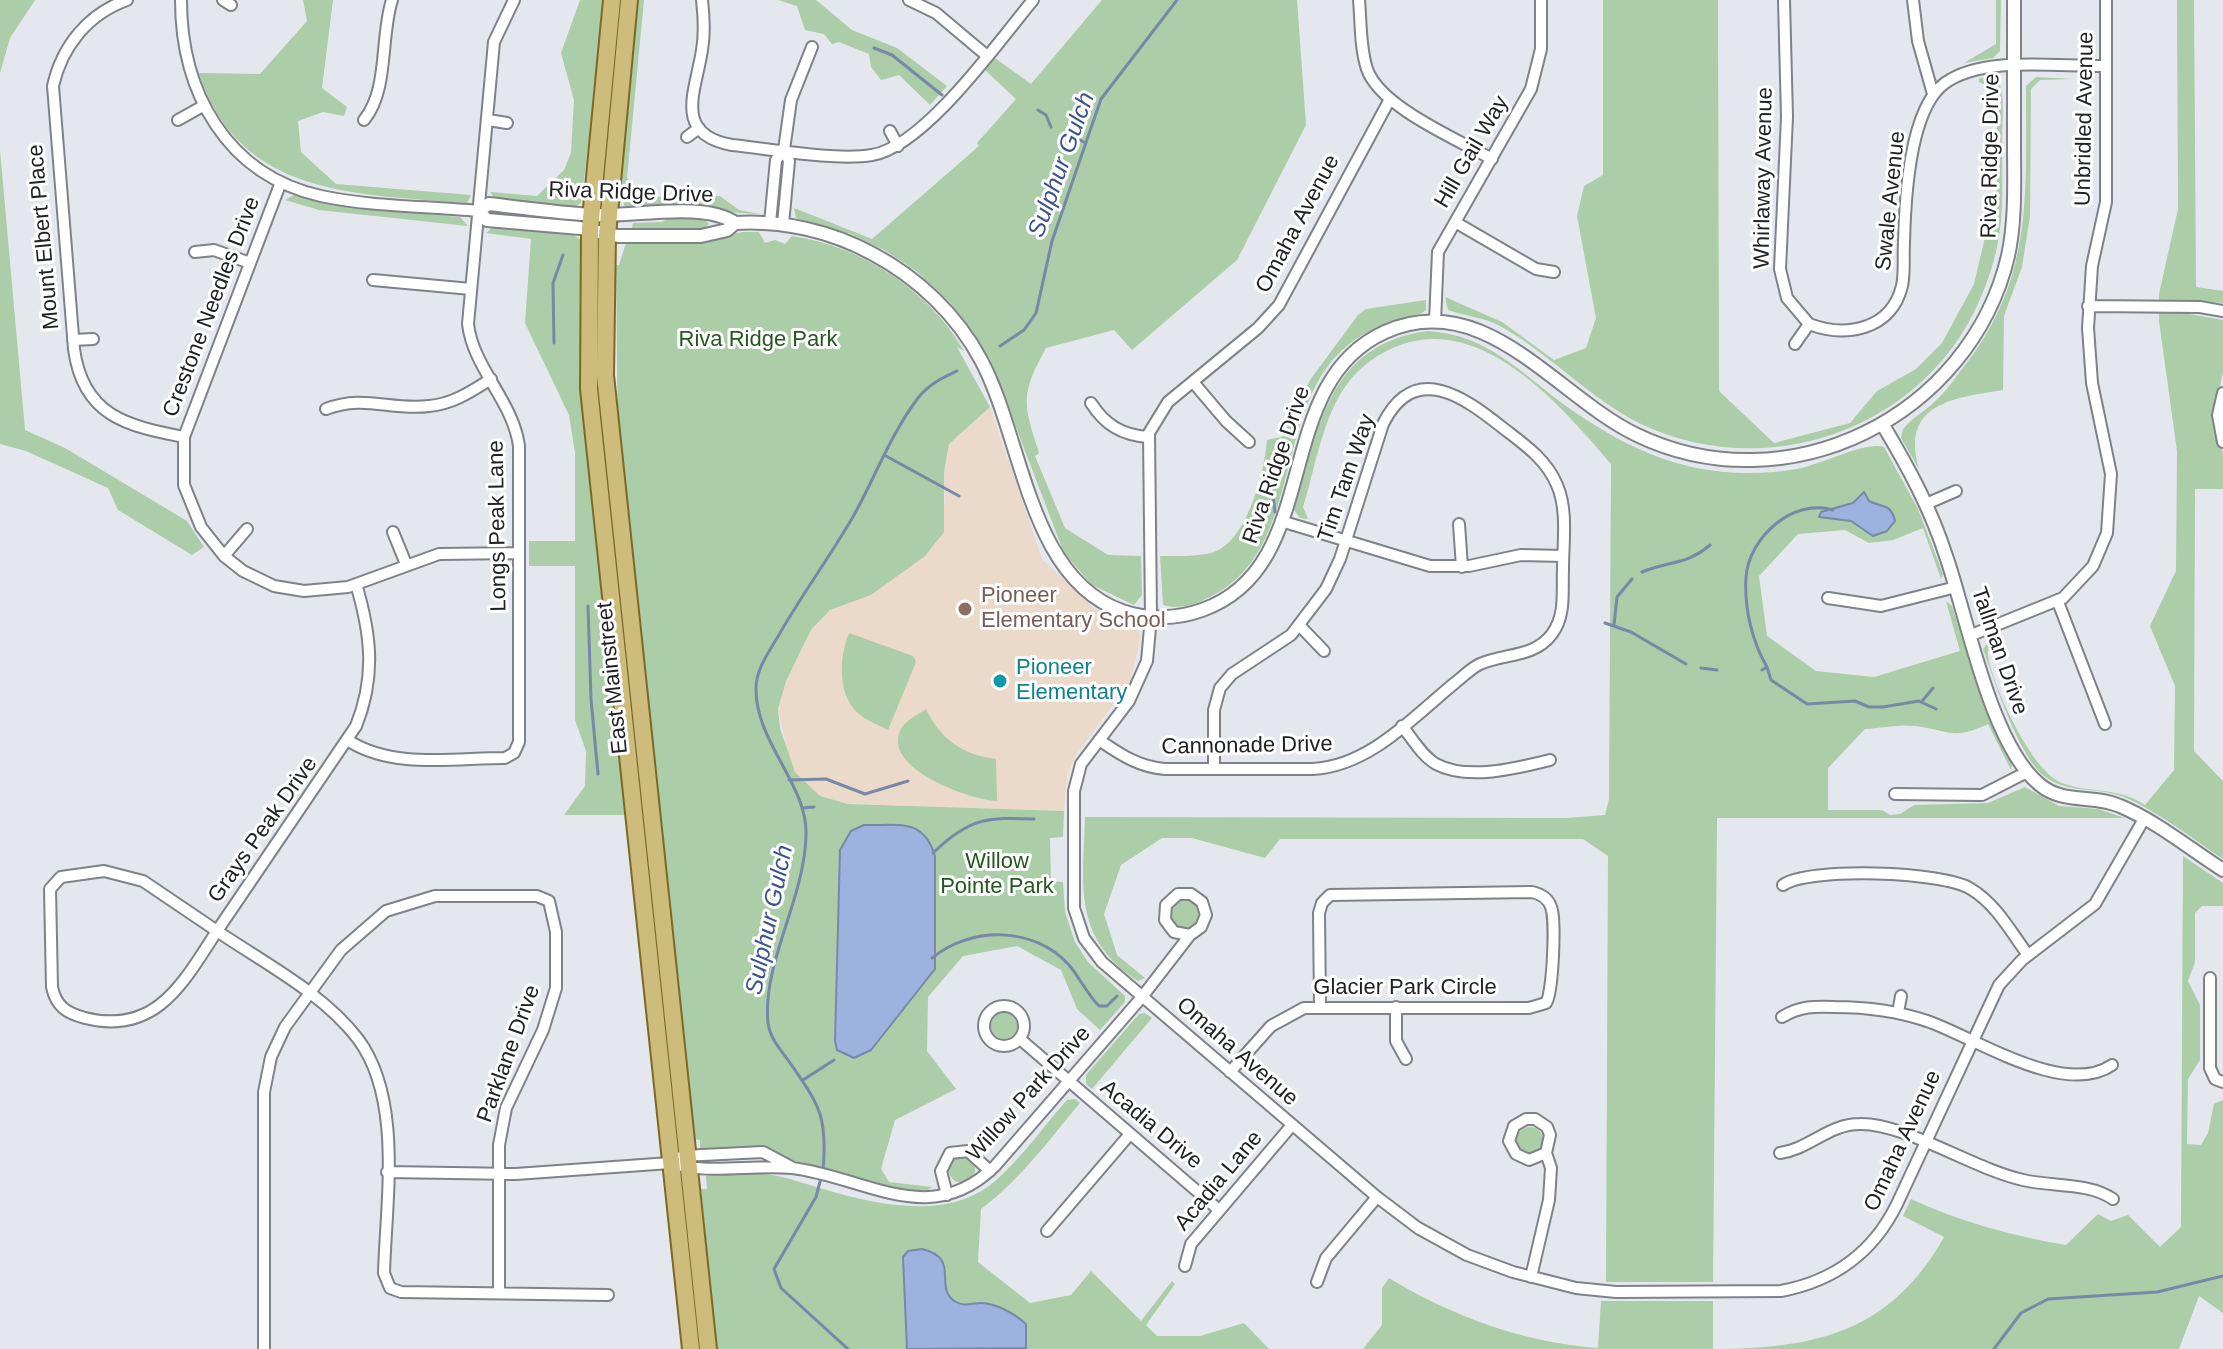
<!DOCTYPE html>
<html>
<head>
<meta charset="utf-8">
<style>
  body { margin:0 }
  canvas { display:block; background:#e4e7ed }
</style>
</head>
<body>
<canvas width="2223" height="1349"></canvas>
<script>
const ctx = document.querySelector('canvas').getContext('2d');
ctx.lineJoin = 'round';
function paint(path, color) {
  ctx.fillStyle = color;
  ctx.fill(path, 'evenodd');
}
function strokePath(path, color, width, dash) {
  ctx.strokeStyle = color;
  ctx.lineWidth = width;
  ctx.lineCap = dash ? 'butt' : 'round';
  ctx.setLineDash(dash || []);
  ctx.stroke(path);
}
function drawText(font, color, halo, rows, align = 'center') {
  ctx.font = font + ' Arial,sans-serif';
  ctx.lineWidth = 6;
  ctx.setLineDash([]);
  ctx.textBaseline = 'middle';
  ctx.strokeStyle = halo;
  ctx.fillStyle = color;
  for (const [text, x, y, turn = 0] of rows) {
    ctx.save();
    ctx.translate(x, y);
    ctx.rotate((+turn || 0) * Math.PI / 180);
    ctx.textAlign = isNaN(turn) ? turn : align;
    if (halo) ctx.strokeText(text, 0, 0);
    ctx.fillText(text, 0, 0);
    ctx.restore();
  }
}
paint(new Path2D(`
  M990,407L1042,559L1093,608L1134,624L1141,636L1130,682L1076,755L1067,775L1064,811L848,804L820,796L795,772L787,749L778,709L786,681L811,631L830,610L871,595L945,503L944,472L949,444Z`), '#ebdac9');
paint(new Path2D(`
  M0,0H35L10,38L0,73Z
  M303,0H333L322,88L347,107L344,116L323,112L298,121L301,152L336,184L471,195L467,203C359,194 239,198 199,73L260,74L307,21Z
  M580,0H606L581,203L572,209L495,199L490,192L537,196L564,170L571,153L574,100L561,53Z
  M635,0H644L627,178L647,197L720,196L739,210L760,214L625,207L623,201L617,198Z
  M778,0H816L852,30L897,48L947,86L930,105L899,75L881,80L871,67L869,54L839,42L832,44L824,34L805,30L797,6Z
  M1102,0H1297L1306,125L1237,260L1132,350L1114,330L1046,348C1020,395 1023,403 1039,453L1035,456L1065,528L1108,555L1141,556L1142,595L1134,605L1092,585L1064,553L990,359L950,303L916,271L886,251L851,234L796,218L794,208L872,239L979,146L977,143L1016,99L985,70L995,58L1031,84Z
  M1603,0H1718L1719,391L1774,443L1850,423L1877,391L1916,369L1942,343L1974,284L1997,187V91L1979,82V78L1993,77L1999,82C2005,97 2002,119 2002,136C2002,205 2007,241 1977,306C1919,431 1764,484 1639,423C1588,397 1549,353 1500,326C1483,317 1465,316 1448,310L1445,297L1502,322L1554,360L1586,348L1596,318L1577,216L1584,186L1603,175Z
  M1996,0H2001L2000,51L1993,58L1964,63L1996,44Z
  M2177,0H2194L2196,287L2223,291V303L2189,300V314L2223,320V372L2213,418L2223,454V489H2195L2194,751L2223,781V859C2191,838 2159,812 2124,797C2097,786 2067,795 2043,775C2018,754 1994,680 1983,649L1991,639C1991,644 1987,651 1988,656C1993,687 2032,772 2062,783C2091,794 2116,786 2145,805L2174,770L2175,686L2150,626L2176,571L2177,451L2159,321V294L2178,209Z
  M2036,77L2073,79L2040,80L2031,89L2030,216L2022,267L2004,316L2003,390C1954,398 1900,403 1919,469L1901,438L1903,429C1911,419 1922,413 1931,405C1941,397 1951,384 1959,373C2034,282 2026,197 2026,86Z
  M0,150L25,430L65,448L187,521L204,547L192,555L118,510L108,488L26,451L0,444Z
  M294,195L328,204L460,217L468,226L319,210L285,200Z
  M669,218H703L709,224L704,230L632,228L633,223L662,222Z
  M497,224L569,232L584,242C576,433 607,625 627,815H564L585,786L586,751L575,720V566H529V541H575V453L569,415L525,323L531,239L486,233Z
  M743,232H759L765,243L775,240L785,244L792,236C861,246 929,290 964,351L957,347L990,407L949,444L944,472V532L925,556L871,595L830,610L811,630L786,681L778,709L780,728L795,772L820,796L848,804L1064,811L1063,837L1050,838L1051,881L1063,882L1065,912L1075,942L1088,962L1125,996V1002L1100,1030L1077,1009L1061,970L1017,946L963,956L928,997L927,1051L956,1089L895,1120L881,1169L889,1182L932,1187L926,1191L905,1190L795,1161L765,1149H700V1140L693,1139L649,713L618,458L616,265H619L627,240H702Z
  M1426,300V310L1422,313C1385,322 1352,334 1328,366C1276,435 1297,556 1208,598C1193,606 1178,609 1163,605L1160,556C1175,556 1195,557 1211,553C1247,544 1265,471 1267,440L1282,437L1310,380L1358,315L1366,309Z
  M1427,331C1490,334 1524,377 1573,411C1605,433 1639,452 1676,463C1715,474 1757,476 1797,469C1820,465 1866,441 1884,447L1918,509L1943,574L1941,579L1923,528L1893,540L1869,543L1845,530L1798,534L1759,576L1767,636L1816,671L1874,677L1960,651L1946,601L1952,606L1984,707L2012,764L2011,770L1988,724C1952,741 1949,730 1915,726C1900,724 1881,728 1865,729L1828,768V810H1882L1890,815L1900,814L1914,805L1988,803L2025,787L2059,806L2098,809L2125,818H1717L1713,1282H1606L1608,856L1583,839H1280L1265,858L1192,838H1162L1121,865L1104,914L1117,955L1145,978L1138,981C1072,938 1083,886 1085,817L1567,818L1605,815L1609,799L1611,464C1563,408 1486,317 1403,344C1380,352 1358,367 1345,387C1322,420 1315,469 1303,507L1308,519L1300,518L1294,510C1319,429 1327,345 1427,331Z
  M849,633L913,656L916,662L888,730C879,725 867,721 859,714C837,695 839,657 849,633Z
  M926,709C940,739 963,755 996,759L997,801C970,800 880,768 901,729C906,720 919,714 926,709Z
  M2183,856L2223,883V906H2202L2195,913V962L2188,981L2200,1005V1060L2188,1079L2187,1144L2201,1145L2208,1133L2214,1104L2223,1100V1313L2199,1296L2179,1349H1363L1382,1325V1288L1389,1278C1451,1316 1525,1343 1598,1348L1601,1301H1713V1349C1815,1349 1891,1332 1944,1237L1903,1216L1911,1199C1961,1222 2012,1236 2066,1245L2098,1214L2111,1221L2128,1215L2160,1247L2181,1227Z
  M1171 914a14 14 0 1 1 28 0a14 14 0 1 1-28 0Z
  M991 1026a13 13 0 1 1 26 0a13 13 0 1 1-26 0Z
  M1145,1013L1152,1018L1092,1089L1086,1084V1075L1139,1014Z
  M1075,1099L1080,1103C1049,1140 1020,1180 981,1209L978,1262L1030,1303L1071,1295L1091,1271L1141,1321L1172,1281L1175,1284L1146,1325L1157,1336H1200L1244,1323L1269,1349H717L701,1189H707L706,1176C727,1167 769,1173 790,1179C853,1198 939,1228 994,1182C1021,1159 1043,1127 1067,1100Z
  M1517 1140a13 13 0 1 1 26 0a13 13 0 1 1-26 0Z
  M949 1170a13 13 0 1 1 26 0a13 13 0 1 1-26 0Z`), '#abcda7');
const water = new Path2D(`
  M1864,492L1869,501C1882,508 1891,503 1895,521L1887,531L1873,536L1851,521L1819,517L1821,512L1853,503Z
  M864,825C898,826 923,817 935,856V969L871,1050L854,1058L837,1050L835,1041L840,850L851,831Z
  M922,1249C962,1258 932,1288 956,1302C965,1307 972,1303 981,1303C996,1303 1015,1314 1026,1324V1348L907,1349L903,1257L908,1251Z`);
paint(water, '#9cb3e0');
strokePath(water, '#7788a8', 2);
strokePath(new Path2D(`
  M874,48L892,55L942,95
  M1038,110L1046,115L1051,127
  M1067,134L1084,142
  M554,343L553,283L563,255
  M1000,346L1024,330L1036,313L1052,241L1101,99L1177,0
  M886,456L959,496
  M1271,480L1275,512
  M1642,572C1668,561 1687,565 1710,545
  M588,606L591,699L598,774
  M1605,623L1631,632L1686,664
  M1614,625L1617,597L1632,579
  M1767,667L1771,680L1807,704L1855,701L1869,707H1883L1919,701L1936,709
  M1701,668L1717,670
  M1762,670L1767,667C1752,642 1744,607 1746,577C1749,537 1793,498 1833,510
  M1923,700L1933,688
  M789,780L826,779L865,794L908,781
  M803,808L814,807
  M933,853C969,818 987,817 1034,819
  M932,958C971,926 1034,926 1069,965C1080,978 1087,994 1099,1006H1107L1117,996
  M803,1080L834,1060
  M823,1171C828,1115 819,1105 788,1060C780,1049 770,1038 768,1023C762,963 805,898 806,835C808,785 755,742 756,688C756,668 771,649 780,633C803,593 831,555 854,515C875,477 892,432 918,398C929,384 942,378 957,371
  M821,1178L816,1197L774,1269L781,1288L848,1349
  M1994,1349L2021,1313L2048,1299L2157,1292L2223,1276`), '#7788a8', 3);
const minor = new Path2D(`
  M127,0C88,14 62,46 53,86L74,349C83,416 127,426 184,437
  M181,0C181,91 226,175 321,196C372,207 427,206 478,211
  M223,0L231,5
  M702,0C704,17 705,33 702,50C696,91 672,134 732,145C771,149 835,161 872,155C924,147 999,41 1033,0
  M909,0L936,13L986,55
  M1359,0C1361,22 1360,48 1367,69C1380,107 1457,139 1492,159
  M1784,0L1787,117L1780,269L1787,298L1809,324L1795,344
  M1913,0L1918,41L1933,94
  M1390,99L1279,305L1258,328L1168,402L1149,433L1151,617L1147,661L1129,701L1081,764L1074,791V908L1084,938L1102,962L1377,1197L1418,1228L1467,1255L1513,1272L1576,1288L1616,1292L1781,1291C1834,1281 1873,1253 1897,1204L1999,985L2022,960L2095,904L2144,819
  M178,120L203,106
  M364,120C389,90 380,37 392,0
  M488,120L507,123
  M890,131L898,146
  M687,137L699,128
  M784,150L791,100L812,47
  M281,182L184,437V485L201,527L224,556L243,571L274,586L304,591L348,587L439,554L519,553
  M1455,222L1536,269L1554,272
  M770,223L776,160L784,150
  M783,224L789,161L784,150
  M195,252L214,250L250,263
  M373,280L471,289
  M2088,306L2200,307L2223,311
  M1435,322L1438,252L1531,89L1541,49V0
  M1809,324C1846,338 1891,330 1902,286C1905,272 1903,257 1904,243C1905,200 1909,109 1945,83C1984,55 2059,67 2106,66
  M73,340L93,339
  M1193,382L1226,421L1249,442
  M2223,393L2218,415L2223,442
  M1091,403C1105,425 1122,435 1148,437
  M326,409C364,394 391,411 429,406C453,404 472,391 491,379
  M1926,504L1956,491
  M1281,521L1430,566H1469L1521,555L1563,556
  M1459,524L1462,567
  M393,532L406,564
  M224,556L247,529
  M356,584C371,634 376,677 356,726L217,931C264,963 323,993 358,1039C403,1099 386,1201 384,1273L390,1288L401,1292L608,1295
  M1828,598L1881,606L1956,587
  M2058,602L2105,724
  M1300,626L1324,651
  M1969,636L2063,598L2093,566L2107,533L2111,474L2092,383L2088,328L2092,266L2106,202V0
  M1402,726C1412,738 1422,756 1436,764C1467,781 1518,768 1550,760
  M1099,740C1120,754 1138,767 1165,769H1313C1370,766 1414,716 1456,682C1464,676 1471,668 1480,664C1505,653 1534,658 1552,634C1566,615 1562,592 1563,569C1563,542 1568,510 1557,485C1546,459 1525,445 1503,428C1465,398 1415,360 1383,424L1340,559L1326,589L1291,635L1232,674L1220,688L1214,710V769
  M349,741C393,769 454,758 505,758L514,753L519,742V446C513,401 473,368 468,324L494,42L514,0
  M1895,794L1982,795L2027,772
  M104,871L143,881L217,931C184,981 157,1036 85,1018C66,1013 56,1006 52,987L50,889L61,877Z
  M1783,885C1808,867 1943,871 1971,889C1996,904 2011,932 2028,955
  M2210,978V1068L2215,1079L2223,1082
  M984 1026a20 20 0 1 1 40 0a20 20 0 1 1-40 0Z
  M1396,1007V1041L1406,1059
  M1898,1013L1901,996
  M1782,1017C1800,1006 1815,1006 1835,1007C1866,1007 1897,1011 1927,1021C1974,1037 2064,1098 2112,1065
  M1020,1039L1219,1210
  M1230,1072L1271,1026L1304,1008H1529L1546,1003C1553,993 1556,919 1551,907C1548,898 1541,894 1532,892L1330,895L1322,903L1319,913L1320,1007
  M1780,1153C1810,1149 1828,1124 1860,1124C1905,1123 1973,1169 2023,1180C2052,1187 2088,1182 2113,1199
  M682,1156L763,1152L793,1168
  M387,1172L516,1174L670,1163C709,1175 752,1164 792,1168C866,1177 930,1230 995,1166L1142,997L1190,935L1201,927L1206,915L1202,902L1191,894H1178L1166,905L1165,920L1174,932L1190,935
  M947,1195L941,1171L950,1153L968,1151L990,1171
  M1047,1231L1130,1134
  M1185,1266L1191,1244L1292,1125
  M1531,1277L1549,1200L1551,1168L1546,1153L1550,1135L1547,1127L1535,1119H1526L1514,1126L1509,1141L1516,1154L1529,1160L1546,1153
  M1317,1282L1326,1258L1377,1197
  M264,1349V1092L271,1057L285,1027L341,950L386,911L435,896H537L549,901L556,932V988L543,1030L506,1108L499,1145V1293`);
const tertiary = new Path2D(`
  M735,223C705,201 632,217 594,215C559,213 524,208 489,204L478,211L487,220L580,228L618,236H701L727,230L735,223C782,220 831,231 873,254C918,278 957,315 981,360C1023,438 1028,578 1122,611C1147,620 1177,619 1202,610C1326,566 1268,385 1385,332C1485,287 1557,397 1637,435C1787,507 1970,417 2008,256C2016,219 2014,181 2014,144C2014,96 2014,48 2014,0
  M1883,425C1908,467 1931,509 1946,556C1967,616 1990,743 2039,784C2063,805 2093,794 2120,806C2156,821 2190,849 2223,870`);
const primary = new Path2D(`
  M612,0L590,229L589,389L691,1349
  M629,0L607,235L605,375L708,1349`);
strokePath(minor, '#7f8287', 14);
strokePath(tertiary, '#7f8287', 16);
strokePath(primary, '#7c6925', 20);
strokePath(minor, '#fff', 10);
strokePath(tertiary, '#fff', 12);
strokePath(primary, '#cebc7c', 16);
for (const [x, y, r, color] of [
  [965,609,8,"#8d6e63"],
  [1000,681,8,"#0f9aa8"]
]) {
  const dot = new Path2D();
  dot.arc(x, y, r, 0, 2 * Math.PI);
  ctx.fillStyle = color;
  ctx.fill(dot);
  strokePath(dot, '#fff', 3);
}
drawText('22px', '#212225', '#fff', [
  ["Unbridled Avenue",2085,119,-89],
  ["Hill Gail Way",1472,152,-60],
  ["Riva Ridge Drive",1991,156,-89],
  ["Whirlaway Avenue",1764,178,-89],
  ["Riva Ridge Drive",631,193,2],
  ["Swale Avenue",1891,201,-84],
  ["Omaha Avenue",1298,224,-62],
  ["Mount Elbert Place",44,237,-95],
  ["Crestone Needles Drive",212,307,-69],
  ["Riva Ridge Drive",1277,465,-71],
  ["Tim Tam Way",1347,478,-71],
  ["Longs Peak Lane",498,526,-91],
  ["Tallman Drive",1999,651,71],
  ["East Mainstreet",613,678,-96],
  ["Cannonade Drive",1247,746,-1],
  ["Grays Peak Drive",263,830,-55],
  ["Glacier Park Circle",1405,988],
  ["Omaha Avenue",1237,1052,41],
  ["Parklane Drive",509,1054,-70],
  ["Willow Park Drive",1029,1094,-48],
  ["Acadia Drive",1151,1125,40],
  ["Omaha Avenue",1903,1141,-65],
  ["Acadia Lane",1219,1181,-50]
]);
drawText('22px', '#255720', '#fff', [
  ["Riva Ridge Park",758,340],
  ["Willow",997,862],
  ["Pointe Park",997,887]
]);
drawText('22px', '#785e54', '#fff', [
  ["Pioneer",981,596],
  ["Elementary School",981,621]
], 'left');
drawText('22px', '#0d838f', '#fff', [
  ["Pioneer",1016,668],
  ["Elementary",1016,693]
], 'left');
drawText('italic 24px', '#39548f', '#fff', [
  ["Sulphur Gulch",1062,165,-70],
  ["Sulphur Gulch",770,920,-78]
]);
</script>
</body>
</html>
